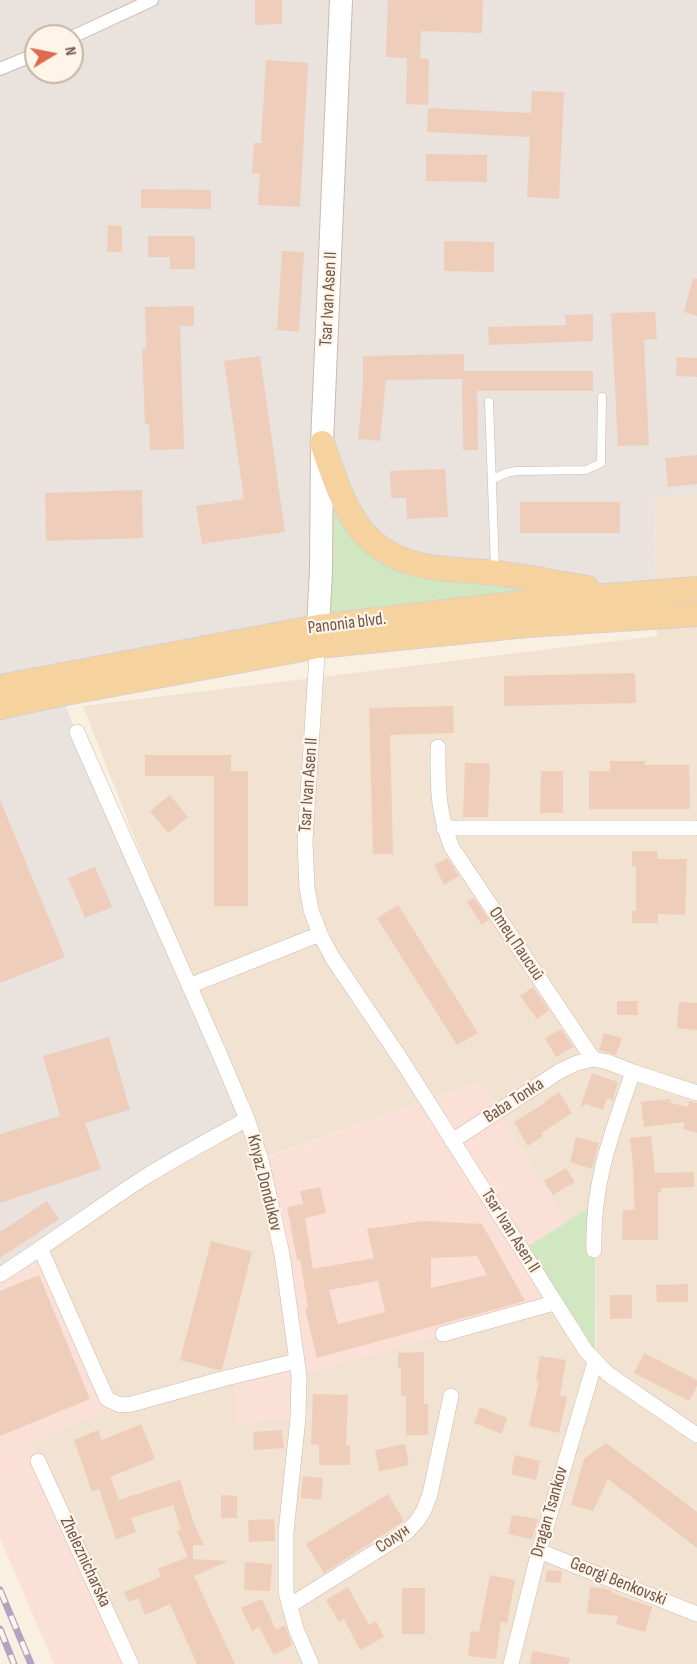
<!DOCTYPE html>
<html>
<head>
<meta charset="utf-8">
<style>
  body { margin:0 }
  #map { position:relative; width:697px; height:1664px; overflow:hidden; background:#faf0e2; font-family:"Sofia Sans Condensed",sans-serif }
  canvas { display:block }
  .north { position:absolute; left:24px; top:24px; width:60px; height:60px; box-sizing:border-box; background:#fef4e7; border:2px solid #c5b5a8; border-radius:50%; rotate:80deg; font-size:16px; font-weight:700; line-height:24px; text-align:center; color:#70574a }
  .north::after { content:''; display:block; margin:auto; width:21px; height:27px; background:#dd6a4e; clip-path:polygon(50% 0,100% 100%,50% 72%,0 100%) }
</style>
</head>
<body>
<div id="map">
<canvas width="697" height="1664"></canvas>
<div class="north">N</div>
</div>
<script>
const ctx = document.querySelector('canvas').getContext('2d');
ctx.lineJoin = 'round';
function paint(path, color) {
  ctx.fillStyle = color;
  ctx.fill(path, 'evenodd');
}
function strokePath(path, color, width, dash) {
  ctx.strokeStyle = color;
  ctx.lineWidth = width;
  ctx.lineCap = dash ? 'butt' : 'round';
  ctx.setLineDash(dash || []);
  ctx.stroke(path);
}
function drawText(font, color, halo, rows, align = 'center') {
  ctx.font = font + ' "Sofia Sans Condensed",sans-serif';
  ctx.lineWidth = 4.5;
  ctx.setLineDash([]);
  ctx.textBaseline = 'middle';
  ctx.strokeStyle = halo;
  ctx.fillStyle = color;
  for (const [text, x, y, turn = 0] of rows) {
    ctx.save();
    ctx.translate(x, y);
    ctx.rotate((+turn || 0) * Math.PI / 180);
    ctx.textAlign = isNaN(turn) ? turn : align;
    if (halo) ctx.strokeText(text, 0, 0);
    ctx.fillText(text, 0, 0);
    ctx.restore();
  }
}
paint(new Path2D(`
  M697,493V1664H517L596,1364L595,1205L566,1222L480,1082L261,1159L443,1334L554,1303L595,1362L511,1664H131L31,1442L120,1405L107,1399L41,1250L245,1120L83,706L657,636L655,498Z`), '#f1e2d1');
paint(new Path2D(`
  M480,1082L566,1222L522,1250L554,1303L300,1376L298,1418L235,1424V1376L297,1361L261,1160Z
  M41,1250L107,1399L120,1405L31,1442L131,1664H54L0,1538V1275Z`), '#fae0d6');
paint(new Path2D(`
  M0,0H697V493L655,498L656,592L318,627L60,694L247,1119L0,1275ZM36,36H72V72H36Z`), '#e9e2dd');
paint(new Path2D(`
  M322,443L338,486L395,556L625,594L318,627Z
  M595,1204V1362L522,1250Z`), '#d1e7c2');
paint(new Path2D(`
  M255,0H282V24L255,25Z
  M388,0H483L482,33L421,31L420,58L429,59L428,105L406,104L407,58L386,57Z
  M266,60L308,63L300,207L258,205L260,173H252L254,143H261Z
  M532,91L564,92L559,199L527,197L530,137L427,132L428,108L531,113Z
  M426,154L487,155V182L426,181Z
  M141,189L211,190V209L141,208Z
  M108,225L122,226V252H107Z
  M148,236H195V269H170V257H148Z
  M444,241L494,242V272L444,271Z
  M282,251L304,252L299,332L277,330Z
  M693,278L697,279V316L684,312Z
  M194,306V326H180L184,449L150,450L149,424H145L142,349H146L145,307Z
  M655,312L657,339L644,340L649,445L618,446L611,313Z
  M593,314V341L489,345L488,327L566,325L565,315Z
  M464,354V371H593V391H477L478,450H463L462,379L386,380L380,441L358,439L363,387V356Z
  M260,356L285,532L202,544L196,506L244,499L224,361Z
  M677,357L697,358V377L676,376Z
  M697,455V484L668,487L665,458Z
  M445,469L448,517L407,519L406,498H391L390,471Z
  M142,490L143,538L46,541L45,493Z
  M520,502H620V533H520Z
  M635,673L636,703L504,706V676Z
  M453,706L454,733L390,735L393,854H373L369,708Z
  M145,755H231V771H248V906H214V776H145Z
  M610,761H645V765H689L690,809H589V771H610Z
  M465,763H490L488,817H463Z
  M541,771H563V813H540Z
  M170,795L188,817L168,833L150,811Z
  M0,800L65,957L0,983Z
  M632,851H657L658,859H687L685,915L658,914V923H632V911H636V866H632Z
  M447,858L459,876L444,885L434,865Z
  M95,867L112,907L85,918L68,878Z
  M474,898L489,920L482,925L467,902Z
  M398,905L478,1033L457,1045L377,918Z
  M533,987L549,1010L537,1019L520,996Z
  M617,1001H637L638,1015H617Z
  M679,1002L697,1003V1030L677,1028Z
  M561,1029L573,1047L556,1057L545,1038Z
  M604,1033L622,1038L616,1055L599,1050Z
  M109,1037L130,1110L85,1123L101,1169L0,1203V1134L60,1116L43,1056Z
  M592,1073L618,1082L613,1100L607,1098L603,1110L586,1104L580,1108Z
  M559,1092L572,1113L541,1133L543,1136L528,1146L514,1122L545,1103L544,1102Z
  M670,1099L671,1103L688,1107L689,1101L697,1103V1133L683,1129L685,1122L644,1127L641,1102Z
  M651,1136L655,1173L694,1172V1187L661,1188V1192H658V1240H622L623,1210H635L633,1177H634L630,1138Z
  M576,1137L599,1143L592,1169L570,1162Z
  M566,1168L575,1182L553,1195L544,1181Z
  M320,1187L326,1213L305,1218L313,1269L374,1258L367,1229L424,1221L482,1224L525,1301L317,1358L305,1309L308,1308L300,1259L297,1260L287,1207L303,1204L300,1191ZM477,1256L487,1275L431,1288V1258ZM378,1281L385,1312L338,1324L329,1290Z
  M47,1201L59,1219L0,1258V1232Z
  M211,1241L252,1252L222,1369L218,1370L180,1360Z
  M39,1275L90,1399L0,1436V1291Z
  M688,1284V1302H657L656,1285Z
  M610,1295H632V1318L610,1319Z
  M424,1352V1404H428V1435H406V1396H401V1368H398V1353Z
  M644,1353L697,1380V1386L689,1401L634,1373Z
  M540,1356L566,1360L560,1395L567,1397L559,1433L529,1426L539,1381L536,1380Z
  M313,1394L348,1395L346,1445H350V1465H319V1445L311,1444Z
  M480,1407L507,1418L502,1434L474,1423Z
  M141,1424L155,1459L110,1477L119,1500L180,1480L194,1524L204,1545H193V1559L228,1561L194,1576L235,1664H197L170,1604L145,1615L138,1598L129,1602L124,1592L161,1577L158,1569L188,1557L177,1531L181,1529L173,1505L131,1518L136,1532L116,1539L99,1489L92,1492L74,1440L98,1430L102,1440Z
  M282,1430L284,1448L254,1450L253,1432Z
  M606,1443L697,1512V1548L608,1479L593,1511L571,1505L584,1459Z
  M405,1444L409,1465L379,1471L375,1450Z
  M515,1455L540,1461L536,1480L511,1474Z
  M303,1476L323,1478L321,1500L301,1498Z
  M388,1494L404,1521L324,1573L306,1544Z
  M221,1495L237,1496V1518H221Z
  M512,1515L538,1519L532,1539L508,1534Z
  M274,1519L275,1541L249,1542L248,1520Z
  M245,1562L272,1564L270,1591L244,1590Z
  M547,1570L562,1571L561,1583L545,1582Z
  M490,1575L515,1580L507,1623L501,1622L496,1659L468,1656L471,1631L479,1632Z
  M348,1587L369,1625L376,1621L384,1637L360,1650L344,1619L339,1622L326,1600Z
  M590,1587L607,1589L612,1591V1593L652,1607L645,1632L616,1624L618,1616L587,1613Z
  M402,1588H425V1634H402Z
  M262,1599L276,1630L285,1625L292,1645L274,1655L259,1627L252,1631L241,1608Z
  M533,1651L570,1658L569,1664H530Z`), '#eecebb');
const service = new Path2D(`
  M489,402L495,569
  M493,479L506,473L516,471L586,470L601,463L602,397`);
const pedestrian = new Path2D(`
  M72,37L152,0
  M0,69L36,54`);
const minor = new Path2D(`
  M318,639L305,841L307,887L311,910L320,934L332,957L402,1061L586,1351L608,1374L697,1435
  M77,732L220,1055L247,1119L261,1160L282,1254L299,1376L298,1418L286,1532V1592L296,1629L311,1664
  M438,747C438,786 437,811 452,848L593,1059
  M444,828H694
  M189,986L320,934
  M452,1141L560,1071L577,1063L593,1059L608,1062L633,1072L697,1093
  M41,1250L107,1399L120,1405L132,1404L222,1379L297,1361
  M594,1250C592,1183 611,1135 633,1072
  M0,1275C48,1245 94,1210 142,1179C176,1157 212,1139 247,1119
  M443,1334L554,1303
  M38,1461L131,1664
  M539,1551L697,1614
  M289,1606L407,1532L417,1521L424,1510L430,1494L451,1396
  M511,1664L539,1551L595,1362`);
const secondary = new Path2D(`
  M318,627L321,571L322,443L341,0`);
const primary = new Path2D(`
  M322,443C332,471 341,502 359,527C393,573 447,568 497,573C527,577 557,583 587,588
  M0,687L318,627L529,602L697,589
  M0,707L60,694L318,646L527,625L697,614`);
strokePath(service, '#cdbaac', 9);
strokePath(pedestrian, '#cdbaac', 14);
strokePath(minor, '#cdbaac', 16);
strokePath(secondary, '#cfb9aa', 24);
strokePath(primary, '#d7d0cc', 26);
strokePath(service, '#fff', 8);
strokePath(pedestrian, '#fff', 12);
strokePath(minor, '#fff', 15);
strokePath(secondary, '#fff', 22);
strokePath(primary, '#f6d39e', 24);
const rail = new Path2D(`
  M0,1590L31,1664
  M0,1629L14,1664`);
strokePath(rail, '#b3a2c2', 7);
strokePath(rail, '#fef4e7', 4.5, [14]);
drawText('18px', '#70574a', '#fef4e7', [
  ["Tsar Ivan Asen II",329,299,-87],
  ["Panonia blvd.",347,624,-7],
  ["Tsar Ivan Asen II",309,785,-86],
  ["Отец Паисий",516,944,56],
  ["Baba Tonka",514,1101,-33],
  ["Knyaz Dondukov",264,1183,76],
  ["Tsar Ivan Asen II",510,1231,58],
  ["Dragan Tsankov",550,1512,-74],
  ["Солун",393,1539,-35],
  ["Zheleznicharska",85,1562,65],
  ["Georgi Benkovski",618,1582,22]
]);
</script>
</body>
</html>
